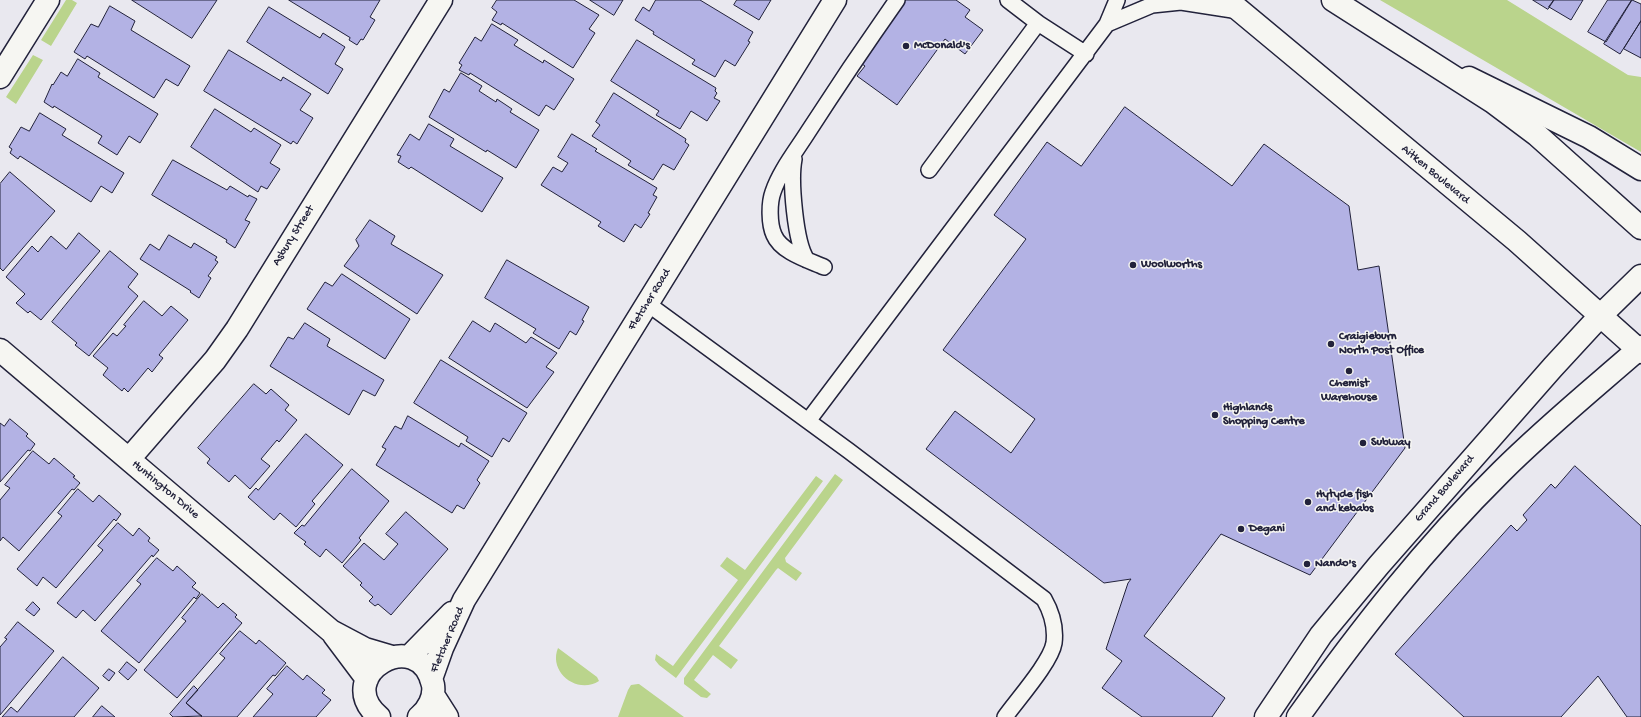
<!DOCTYPE html>
<html>
<head>
<meta charset="utf-8">
<style>
  body { margin:0 }
  canvas { display:block; background:#e9e8ef }
</style>
</head>
<body>
<canvas width="1641" height="717"></canvas>
<script>
const ctx = document.querySelector('canvas').getContext('2d');
ctx.lineJoin = 'round';
function paint(path, color) {
  ctx.fillStyle = color;
  ctx.fill(path, 'evenodd');
}
function strokePath(path, color, width, dash) {
  ctx.strokeStyle = color;
  ctx.lineWidth = width;
  ctx.lineCap = dash ? 'butt' : 'round';
  ctx.setLineDash(dash || []);
  ctx.stroke(path);
}
function drawText(font, color, halo, rows, align = 'center') {
  ctx.font = font + ' "Gochi Hand",sans-serif';
  ctx.lineWidth = 3;
  ctx.setLineDash([]);
  ctx.textBaseline = 'middle';
  ctx.strokeStyle = halo;
  ctx.fillStyle = color;
  for (const [text, x, y, turn = 0] of rows) {
    ctx.save();
    ctx.translate(x, y);
    ctx.rotate((+turn || 0) * Math.PI / 180);
    ctx.textAlign = isNaN(turn) ? turn : align;
    if (halo) ctx.strokeText(text, 0, 0);
    ctx.fillText(text, 0, 0);
    ctx.restore();
  }
}
paint(new Path2D(`
  M66,0H72L77,3L51,46L41,40Z
  M1380,0H1507L1628,75L1641,77V152Z
  M33,55L43,60L16,104L6,97Z
  M835,474L843,480L785,558L786,562L802,573L796,581L778,568L776,570L719,646L738,660L731,669L713,655L694,680L711,694L707,698L701,697L684,684V678Z
  M816,476L823,481L676,678L659,665L655,660L656,654L673,666L738,580L720,566L727,557L745,570Z
  M558,648L597,677L599,681C577,695 548,672 558,648Z
  M638,684H639L684,717H618L628,690L631,685Z`), '#bad48c');
const building = new Path2D(`
  M132,0H217L192,38Z
  M289,0H380L370,17L375,20L363,40L361,39L357,45L349,40L350,38Z
  M497,0H574L599,15L589,29L595,33L573,68L502,23L501,25L492,20L497,12L492,8Z
  M590,0H623L614,15Z
  M656,0H700L753,32L748,41L750,42L735,66L725,60L715,77L692,64L695,60L653,34L654,32L635,20L643,7L649,11Z
  M737,0H771L759,20L734,5Z
  M906,0H956L970,10L965,17L983,30L965,54L945,39L897,105L857,76L865,66L859,62Z
  M1533,0H1554L1548,9Z
  M1554,0H1583L1571,20L1549,7Z
  M1608,0H1632L1606,42L1588,32Z
  M1632,0L1641,4V21L1620,54L1604,44Z
  M110,6L135,21L131,30L190,66L178,86L166,79L154,98L87,56L85,59L74,52L91,24L98,27Z
  M269,7L320,38L323,33L345,47L335,64L343,69L328,94L247,42Z
  M1641,21V58L1624,49Z
  M492,24L518,40L514,45L543,63L544,60L574,79L554,110L546,105L539,116L470,73L469,75L459,70L462,65L459,63L475,37L481,41Z
  M637,40L716,88L715,91L717,93L714,98L720,101L707,121L691,111L680,129L656,115L659,111L611,81Z
  M229,50L281,81L283,77L311,94L300,110L313,118L297,144L293,141L291,144L204,91Z
  M78,59L100,73L98,77L158,114L140,143L129,136L117,155L98,143L102,136L54,106L53,108L44,102L52,84L53,85L61,72L67,76Z
  M461,73L482,86L479,91L496,102L497,99L512,109L510,112L539,130L516,168L487,150L486,152L429,117L444,89L449,92Z
  M614,93L686,139L685,142L689,145L674,170L663,164L653,180L628,165L631,161L592,136L600,125L596,122Z
  M1125,107L1232,186L1264,144L1349,206L1358,270L1379,266L1405,448L1310,575L1221,534L1144,636L1225,698L1212,717H1142L1102,688L1122,661L1106,649L1128,583L1131,579L1104,583L926,449L955,411L1011,453L1035,419L943,350L1026,239L994,215L1047,142L1081,166Z
  M215,109L251,132L254,128L281,145L270,163L280,169L267,189L261,186L258,192L191,147Z
  M40,113L66,129L62,135L124,173L112,193L101,186L91,202L20,156L18,159L10,153L12,149L9,147L21,127L29,131Z
  M429,124L454,139L450,146L503,178L482,212L411,167L409,169L398,162L401,156L397,155L410,134L419,140Z
  M572,134L597,149L595,151L657,188L653,195L657,197L648,213L650,214L641,228L635,224L624,242L598,226L601,222L541,185L553,167L562,172L568,163L558,157Z
  M173,160L227,190L230,186L248,197L249,195L257,199L245,220L250,222L235,248L226,242L227,240L152,195Z
  M10,172L55,211L3,271L0,268V184Z
  M370,220L395,236L391,244L443,275L417,314L344,266L359,246L356,240Z
  M79,233L100,251L41,320L30,311L28,313L16,303L25,294L6,277L32,246L38,252L51,236L66,249Z
  M169,235L191,248L194,243L217,257L215,260L218,262L208,276L211,278L199,298L190,292L191,291L140,259L150,244L159,250Z
  M110,251L138,274L128,287L138,296L89,356L75,345L77,343L52,322Z
  M507,260L589,307L582,320L584,321L576,335L570,331L559,349L533,333L536,329L485,298Z
  M342,274L410,319L385,359L307,309L325,282L332,286Z
  M144,301L162,316L171,306L188,320L159,355L163,358L152,372L148,368L128,392L124,388L122,391L103,375L108,368L93,356L113,333L117,336L126,326L124,325Z
  M473,321L490,332L495,323L526,343L531,337L557,353L546,367L554,372L527,408L449,358Z
  M305,323L330,339L327,346L384,380L375,396L363,390L349,415L270,366L288,337L293,339Z
  M441,360L527,413L509,442L503,438L492,457L466,441L468,437L414,403Z
  M254,384L266,394L271,389L289,405L285,410L297,420L279,442L277,440L261,459L270,466L250,489L235,475L229,482L207,463L210,459L198,448Z
  M408,416L459,447L461,443L489,461L477,480L480,483L464,509L457,505L452,513L376,465L386,449L382,447L395,426L401,429Z
  M10,419L28,434L26,436L35,444L30,451L28,450L0,482V423L4,426Z
  M306,434L343,465L312,501L315,504L296,527L280,513L274,520L248,497L256,488L258,490Z
  M33,451L49,464L54,458L75,476L73,477L80,483L74,490L72,489L19,551L3,537L0,541V500L10,488L5,485Z
  M1575,466L1641,526V717H1627L1598,676L1561,717H1464L1395,654L1511,525L1517,531L1527,520L1523,515L1551,484L1555,488Z
  M352,469L389,501L359,538L361,540L342,563L326,549L320,557L304,544L306,542L294,533L302,525L304,526Z
  M78,489L93,502L99,495L121,514L116,521L114,519L56,588L43,577L37,586L17,569L62,516L58,513Z
  M406,512L448,549L391,615L378,604L375,606L369,601L373,597L360,585L362,583L343,566L364,543L384,560L398,544L386,534Z
  M118,523L133,536L139,528L150,538L148,541L159,550L153,557L152,555L95,621L83,610L76,618L57,603L103,550L98,546Z
  M157,558L173,571L177,566L196,583L192,587L200,593L196,599L194,597L139,663L101,631L141,584L137,581Z
  M202,594L218,608L223,603L237,615L235,617L242,623L177,698L144,670L186,621L182,618Z
  M33,602L40,609L34,616L26,610Z
  M18,622L54,651L0,715V647L7,639L5,638Z
  M240,631L256,644L259,640L286,663L275,676L273,675L237,717H202L186,703L225,658L220,654Z
  M63,657L99,688L74,717H2L11,707L17,712Z
  M127,662L137,670L128,680L119,672Z
  M287,666L303,680L307,675L325,690L322,693L331,700L316,717H253L273,694L267,689Z
  M109,669L115,673L109,681L103,676Z
  M194,686L198,690L186,703L202,716L173,717L170,714Z
  M102,706L115,717H93Z`);
paint(building, '#b3b2e4');
strokePath(building, '#22223b', 1);
const service = new Path2D(`
  M1008,0L1038,23
  M1107,24L1152,5L1181,2L1239,11
  M794,159C790,180 795,243 807,260
  M929,170L1038,23L1086,54
  M824,267C808,260 781,252 774,235C769,224 769,203 773,192C780,171 796,151 808,132C837,87 866,44 897,0
  M648,304L849,451L1044,599C1052,613 1056,627 1054,643C1051,662 1017,700 1005,717
  M808,421L1107,24L1117,0`);
const minor = new Path2D(`
  M0,77L48,0
  M0,350L331,631L365,649L392,657
  M129,459L215,360L237,329L441,0
  M334,635L367,679
  M409,657L452,613
  M431,679L442,648L464,600L835,0
  M433,695L447,717
  M379,717C330,675 419,623 433,685C435,697 428,710 419,717`);
const tertiary = new Path2D(`
  M1469,78L1589,137L1641,169
  M1266,717L1321,635L1379,565L1553,367L1601,315L1641,276
  M1298,717C1360,630 1425,547 1501,472C1545,428 1594,388 1641,347`);
const secondary = new Path2D(`
  M1227,0L1517,241L1641,352
  M1333,0L1493,102L1537,135L1641,228`);
strokePath(service, '#22223b', 18);
strokePath(minor, '#22223b', 25);
strokePath(tertiary, '#22223b', 25);
strokePath(secondary, '#22223b', 25);
strokePath(service, '#f6f6f2', 15);
strokePath(minor, '#f6f6f2', 22);
strokePath(tertiary, '#f6f6f2', 22);
strokePath(secondary, '#f6f6f2', 22);
for (const [x, y, r, color] of [
  [906,46,4,"#22223b"],
  [1133,265,4,"#22223b"],
  [1331,344,4,"#22223b"],
  [1349,371,4,"#22223b"],
  [1215,415,4,"#22223b"],
  [1363,443,4,"#22223b"],
  [1308,502,4,"#22223b"],
  [1241,529,4,"#22223b"],
  [1307,564,4,"#22223b"]
]) {
  const dot = new Path2D();
  dot.arc(x, y, r, 0, 2 * Math.PI);
  ctx.fillStyle = color;
  ctx.fill(dot);
  strokePath(dot, '#f6f6f2', 1.5);
}
drawText('bold 12px', '#22223b', '#f6f6f2', [
  ["McDonald's",914,46],
  ["Woolworths",1141,265],
  ["Craigieburn",1339,337],
  ["North Post Office",1339,351],
  ["Chemist",1349,384,"center"],
  ["Warehouse",1349,398,"center"],
  ["Highlands",1223,408],
  ["Shopping Centre",1223,422],
  ["Subway",1371,443],
  ["Hytyde fish",1316,495],
  ["and kebabs",1316,509],
  ["Degani",1249,529],
  ["Nando's",1315,564]
], 'left');
drawText('12px', '#22223b', '#f6f6f2', [
  ["Aitken Boulevard",1435,175,40],
  ["Asbury Street",294,236,-58],
  ["Fletcher Road",650,300,-58],
  ["Grand Boulevard",1445,489,-49],
  ["Huntington Drive",165,490,40],
  ["Fletcher Road",448,640,-67]
]);
</script>
</body>
</html>
